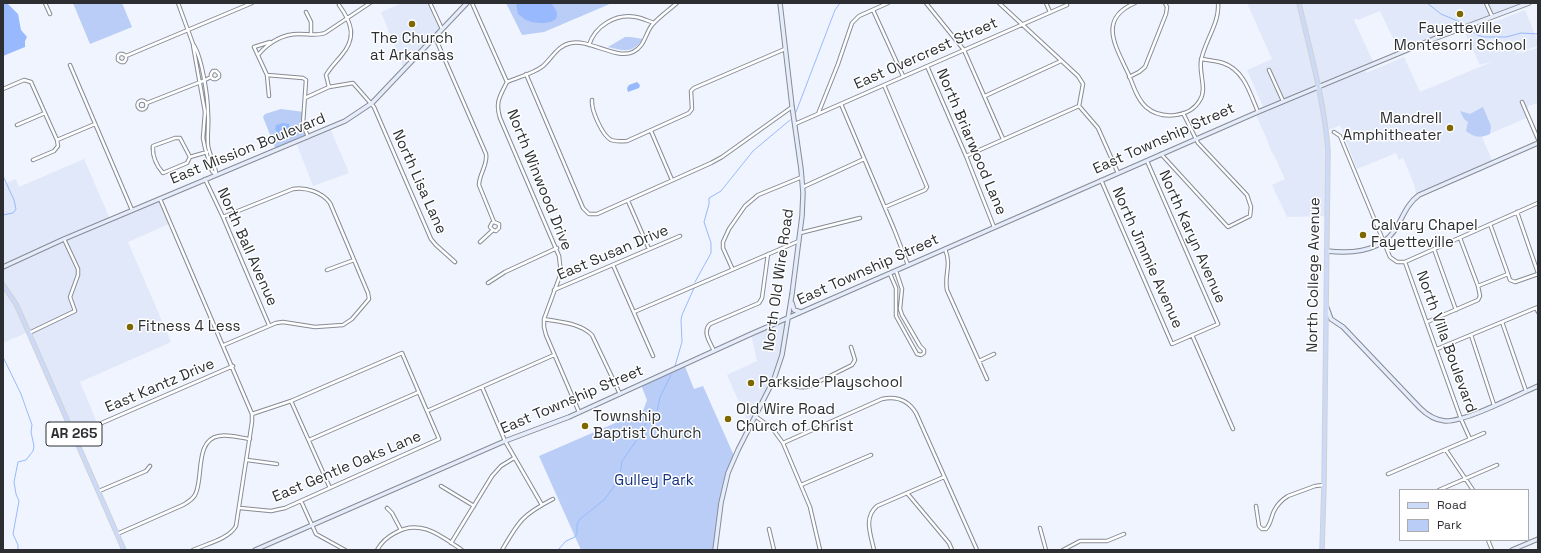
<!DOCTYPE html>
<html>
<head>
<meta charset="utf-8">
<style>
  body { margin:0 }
  #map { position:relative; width:1541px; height:553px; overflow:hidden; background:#eff4fe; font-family:"Space Grotesk",sans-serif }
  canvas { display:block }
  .frame { position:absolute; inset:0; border:4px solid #2c2e32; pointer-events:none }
  .legend { position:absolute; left:1399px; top:489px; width:130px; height:52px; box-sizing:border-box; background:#fff; border:1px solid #ababad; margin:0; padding:5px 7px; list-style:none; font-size:12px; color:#2c2e32 }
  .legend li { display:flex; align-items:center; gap:8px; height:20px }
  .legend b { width:20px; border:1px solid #ababad }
</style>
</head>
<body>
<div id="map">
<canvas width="1541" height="553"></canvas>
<div class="frame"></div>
<ul class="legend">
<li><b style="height:5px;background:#cbdaf9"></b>Road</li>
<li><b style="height:11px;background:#b9cdf7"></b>Park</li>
</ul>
</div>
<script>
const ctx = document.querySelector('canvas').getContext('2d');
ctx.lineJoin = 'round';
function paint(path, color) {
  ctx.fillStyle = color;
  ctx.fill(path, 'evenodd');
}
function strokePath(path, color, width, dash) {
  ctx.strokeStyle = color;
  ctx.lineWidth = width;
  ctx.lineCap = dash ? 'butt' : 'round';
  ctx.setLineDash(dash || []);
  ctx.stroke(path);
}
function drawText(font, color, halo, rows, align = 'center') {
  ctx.font = font + ' "Space Grotesk",sans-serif';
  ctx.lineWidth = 3;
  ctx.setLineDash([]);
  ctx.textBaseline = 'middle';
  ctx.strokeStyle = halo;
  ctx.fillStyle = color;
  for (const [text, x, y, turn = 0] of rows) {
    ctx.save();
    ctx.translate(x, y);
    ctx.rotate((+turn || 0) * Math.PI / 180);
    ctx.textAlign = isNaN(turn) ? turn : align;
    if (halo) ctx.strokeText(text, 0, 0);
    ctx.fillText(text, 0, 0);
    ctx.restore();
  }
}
paint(new Path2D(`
  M402,3H430L442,29L404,69L381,12Z
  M1247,3H1529L1400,53L1380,11L1358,20L1356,18L1354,20L1374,64L1364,68L1366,73L1404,57L1420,92L1494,61L1480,65L1465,33L1525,10L1538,42V46L1510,55L1538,48V103L1528,106V109L1526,110L1529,117L1482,137L1493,162L1417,197L1414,184L1403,158L1399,160L1396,153L1357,169L1340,125L1326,131L1327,216L1287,217L1272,185L1285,179L1273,153H1272L1266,137L1255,113L1264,109L1247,70L1272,59Z
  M330,128L349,173L313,186L296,142Z
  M84,159L110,219L160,198L171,223L128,242L171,342L80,382L98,425L74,435L28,332L3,343V184L16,179L19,187Z
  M788,318L785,335L774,379L750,427L727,375L757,361L751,334Z`), '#e0e8f9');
paint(new Path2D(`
  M73,3H122L132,27L90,44Z
  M506,3H612L544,32L522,35Z
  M625,37H631L643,39C632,54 624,51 608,47Z
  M1483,107L1491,126L1490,134C1480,138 1475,138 1466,131L1468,122L1464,119L1460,111L1470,114Z
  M281,109L304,112L303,124L309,137L276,150L263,117L265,114Z
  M684,364L694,389L703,386L735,458L722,495L715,550H581L539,456L643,411L647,400L641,385Z`), '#b9cdf7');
paint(new Path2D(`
  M3,3H7L18,14L21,30L27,37L25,41V47L3,56Z
  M516,3H551C553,6 557,11 557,14C559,25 535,24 529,21C525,20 522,17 518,14Z
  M637,82L640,85L639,88L628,92L627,88L629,85Z
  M283,123L289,124L291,131L287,134H279L275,129L276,125Z`), '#98b9fe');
strokePath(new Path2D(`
  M1427,3L1441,14L1460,22
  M1470,30L1477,35L1484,37H1506L1521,33L1538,34
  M796,112L835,10L840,3
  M3,176L14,200L16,209L13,213L3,215
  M695,282L711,253V243L704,222L709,204V198L721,191L753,151L790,120
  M3,357L21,394L32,425L31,432L34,446L33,451L26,460L18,462L14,482L16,494L19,501L13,534L18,545V550
  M675,366L682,342L681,320L682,315L694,288
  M558,550L566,541L575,537L577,533V524L580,519L604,500L613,488L620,475L622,461L634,444L647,421L657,411L660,397L671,375`), '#98b9fe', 1);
const street = new Path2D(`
  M45,3L50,14
  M178,3L193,44C202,56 208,98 208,114C209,124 207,134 208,145C209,155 216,164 216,175
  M430,3L442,29
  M472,3L507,82C500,96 495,102 500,118L559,256L561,273L544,319V327L546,335L579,412
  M926,3L964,50L1003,139
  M999,3L1078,76L1083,84L1079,106L1098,128L1118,173
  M1046,3L1050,12
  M1135,3C1097,19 1116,47 1129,75C1133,85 1137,99 1146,107C1161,120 1190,118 1200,100C1207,89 1199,74 1201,61C1204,42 1220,23 1218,3
  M1486,3L1492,16
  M873,10L903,76
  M306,12L311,22V34
  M435,37L486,154C488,165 479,174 479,185L494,222L499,224V228L496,231L493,230L490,227L492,223L494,222
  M193,45L205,112L203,138L205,148L212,171L215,174
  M589,45C595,26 616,13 636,17C642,18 648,21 654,23
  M258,55C269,42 282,34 299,34C308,34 317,36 325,33L370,3
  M126,56V59L124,62H121L118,60V56L120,54H123L126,56L252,3
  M1201,59C1208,60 1216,61 1223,63C1244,70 1250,93 1258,112
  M70,65L132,210
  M927,66L966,156L994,227
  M1269,70L1283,101
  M526,74L583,208L589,214H597L711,163L722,157L792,107
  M267,75L303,78L306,80L303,124L308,137
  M1129,77L1139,72L1145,67L1166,14L1167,7L1165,3
  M507,82C518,77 533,74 543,66C552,58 558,45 571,43C589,39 617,60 633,52C645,46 645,34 652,25C659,17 669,10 677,3
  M884,85L927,187L925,190L885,207
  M329,87L326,75C330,68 336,62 341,56C357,38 352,23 339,5
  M3,89L24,80L31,82L57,140L58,146L54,151L33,160
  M269,96L267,75L254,47L270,42
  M985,96L1061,61
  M305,98L329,87L353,83L374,107L431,239L436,245L455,262
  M592,100C591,110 602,135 611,140C616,142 621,141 627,141L689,113L692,109L691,91L694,88L785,49
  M137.5 105a4.5 4.5 0 1 1 9 0a4.5 4.5 0 1 1-9 0Z
  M1522,102L1538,139
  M147,103L203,81L211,77V74L213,71H216L219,74V77L216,79H213L211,77
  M841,104L894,229L908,265
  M818,114L838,64L852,23L859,16L888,3
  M795,124L1067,5
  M17,125L45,113
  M651,131L672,180
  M1334,132L1340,136L1390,257L1397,262H1405L1461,419L1470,439
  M175,138H180L190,157L187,163L163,173C157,166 152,156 153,146Z
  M57,140L95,124
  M1161,154L1228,227L1250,216L1251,207L1247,195L1198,143L1183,113
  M966,156L1079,106
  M190,157L207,152
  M205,179L223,217L269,325
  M1101,180L1172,344L1218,324L1147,161
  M803,187L864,159
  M160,199L252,414V422L236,526C229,539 206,544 193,550
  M628,201L649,249
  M1517,212L1538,273
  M223,217L293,189C306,187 322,192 330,203L368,293L369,299L352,319L343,325L315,327L283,322L276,323L224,345
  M1490,224L1508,274
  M800,233L860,218
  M1460,238L1478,286
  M480,242L493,230
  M945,249C952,266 944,274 947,290L987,379
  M1434,249L1456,310
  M1405,262L1538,203
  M613,265L653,356
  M732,268L723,248V242L729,229L745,206L758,195L802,177
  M327,270L354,260
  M890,274L896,288V316L917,354L921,355L924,353V350L920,346L902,315L900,309L902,289L896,271
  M488,283L505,272L557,248
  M554,290L680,236
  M1536,308L1538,312
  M634,312L799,241
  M544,319C560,322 580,323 592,335L620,394
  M1427,322L1478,300L1480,296L1478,286L1508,274L1510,280L1515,282L1538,274
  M1502,322L1526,391
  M29,333L75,311L70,297L78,275V269L64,239
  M1192,335L1233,429
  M1471,335L1494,405
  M1437,349L1538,307
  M714,351C710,342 702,332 710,324L759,303L762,298L768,254
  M979,361L994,354
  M774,379C786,383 798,390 810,386L852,365L855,360L851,347
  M482,387L505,441L542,505
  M291,401L330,488
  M427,411L554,355
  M755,416L772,428L783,443L810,507L820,550
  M74,435L233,366
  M309,440L419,392
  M783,443L882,399C896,396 908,400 916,413L977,550
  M1446,450L1473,490
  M247,460L277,464
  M1388,474L1484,433
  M801,485L871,455
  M441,486L474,506
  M1439,490L1497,465
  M99,491L146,471L150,466
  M907,493L949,543L952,550
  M301,501L316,534L345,550
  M1256,506L1259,526L1262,529H1266C1271,524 1271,517 1274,511C1277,505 1283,499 1288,496L1315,486L1324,485
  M240,508L271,511L285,508L439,439L402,353L291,401L252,414
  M387,508L392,513L401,530
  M1040,528L1046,550
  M769,529L774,550
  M117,534L183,505C188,502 192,500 195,495C204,479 194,440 219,436C229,434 240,438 250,439
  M1488,540L1492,550
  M451,543L492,476L501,466L514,458
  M377,550C381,543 387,537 395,533C420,518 441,536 462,550
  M502,550C519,521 522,515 553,499
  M874,550C871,535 863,518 877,506L944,477
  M1063,550L1080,541H1107L1124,534`);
const secondary = new Path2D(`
  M1327,251C1353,254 1384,251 1398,225C1404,214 1408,203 1419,195L1538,143
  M3,267L64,239L345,121L372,103L467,3
  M792,303L794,310L801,312
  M1327,308L1331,319L1343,327L1420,408C1427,415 1435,420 1445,421C1465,422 1517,395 1538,386
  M255,550L505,441L569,417L751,334L1258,112L1436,38L1529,3
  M715,550L721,503L728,473L738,450L774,379L782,355L792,294L802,216L803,193L801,169L792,106L780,3
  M1512,550L1538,539`);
const primary = new Path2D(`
  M1299,3C1310,51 1324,100 1328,150L1324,485L1322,550
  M3,285L16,304L29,333L124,550`);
strokePath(street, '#878b94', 4.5);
strokePath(secondary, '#878b94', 5.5);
strokePath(primary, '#d1d1d2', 5.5);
strokePath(street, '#fff', 2.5);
strokePath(secondary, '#e5edfc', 3.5);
strokePath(primary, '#cbdaf9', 3.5);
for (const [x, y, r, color] of [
  [1460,14,4,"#7f6700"],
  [412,24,4,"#7f6700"],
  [1450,128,4,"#7f6700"],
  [1363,235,4,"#7f6700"],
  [130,327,4,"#7f6700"],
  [751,383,4,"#7f6700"],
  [728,419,4,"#7f6700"],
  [585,426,4,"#7f6700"]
]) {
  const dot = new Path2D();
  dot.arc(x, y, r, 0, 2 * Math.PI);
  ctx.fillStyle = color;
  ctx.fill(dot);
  strokePath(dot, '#fff', 1.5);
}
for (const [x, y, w] of [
  [74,434,56]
]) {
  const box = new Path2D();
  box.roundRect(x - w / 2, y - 12, w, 24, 3);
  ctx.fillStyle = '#fff';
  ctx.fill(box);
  strokePath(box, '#2c2e32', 1);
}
drawText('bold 14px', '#2c2e32', null, [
  ["AR 265",74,434]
]);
drawText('15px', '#2c2e32', '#fff', [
  ["Fayetteville",1460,29,"center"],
  ["Montesorri School",1460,46,"center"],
  ["The Church",412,39,"center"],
  ["at Arkansas",412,56,"center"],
  ["Mandrell",1442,119,"right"],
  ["Amphitheater",1442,136,"right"],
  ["Calvary Chapel",1371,226],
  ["Fayetteville",1371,243],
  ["Fitness 4 Less",138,327],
  ["Parkside Playschool",759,383],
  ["Old Wire Road",736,410],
  ["Church of Christ",736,427],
  ["Township",593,417],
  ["Baptist Church",593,434]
], 'left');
drawText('15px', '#2c2e32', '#fff', [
  ["East Overcrest Street",926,54,-24],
  ["East Township Street",1164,139,-24],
  ["North Briarwood Lane",971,142,67],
  ["East Mission Boulevard",248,149,-22],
  ["North Winwood Drive",539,180,68],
  ["North Lisa Lane",419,182,66],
  ["North Karyn Avenue",1192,237,66],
  ["North Ball Avenue",247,247,66],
  ["East Susan Drive",613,253,-23],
  ["North Jimmie Avenue",1147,258,66],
  ["East Township Street",868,270,-24],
  ["North College Avenue",1314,275,-89],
  ["North Old Wire Road",779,280,-82],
  ["North Villa Boulevard",1446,342,70],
  ["East Kantz Drive",160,386,-23],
  ["East Township Street",572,400,-23],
  ["East Gentle Oaks Lane",347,467,-23]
]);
drawText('15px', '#153280', '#fff', [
  ["Gulley Park",654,481]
]);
</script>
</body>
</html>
